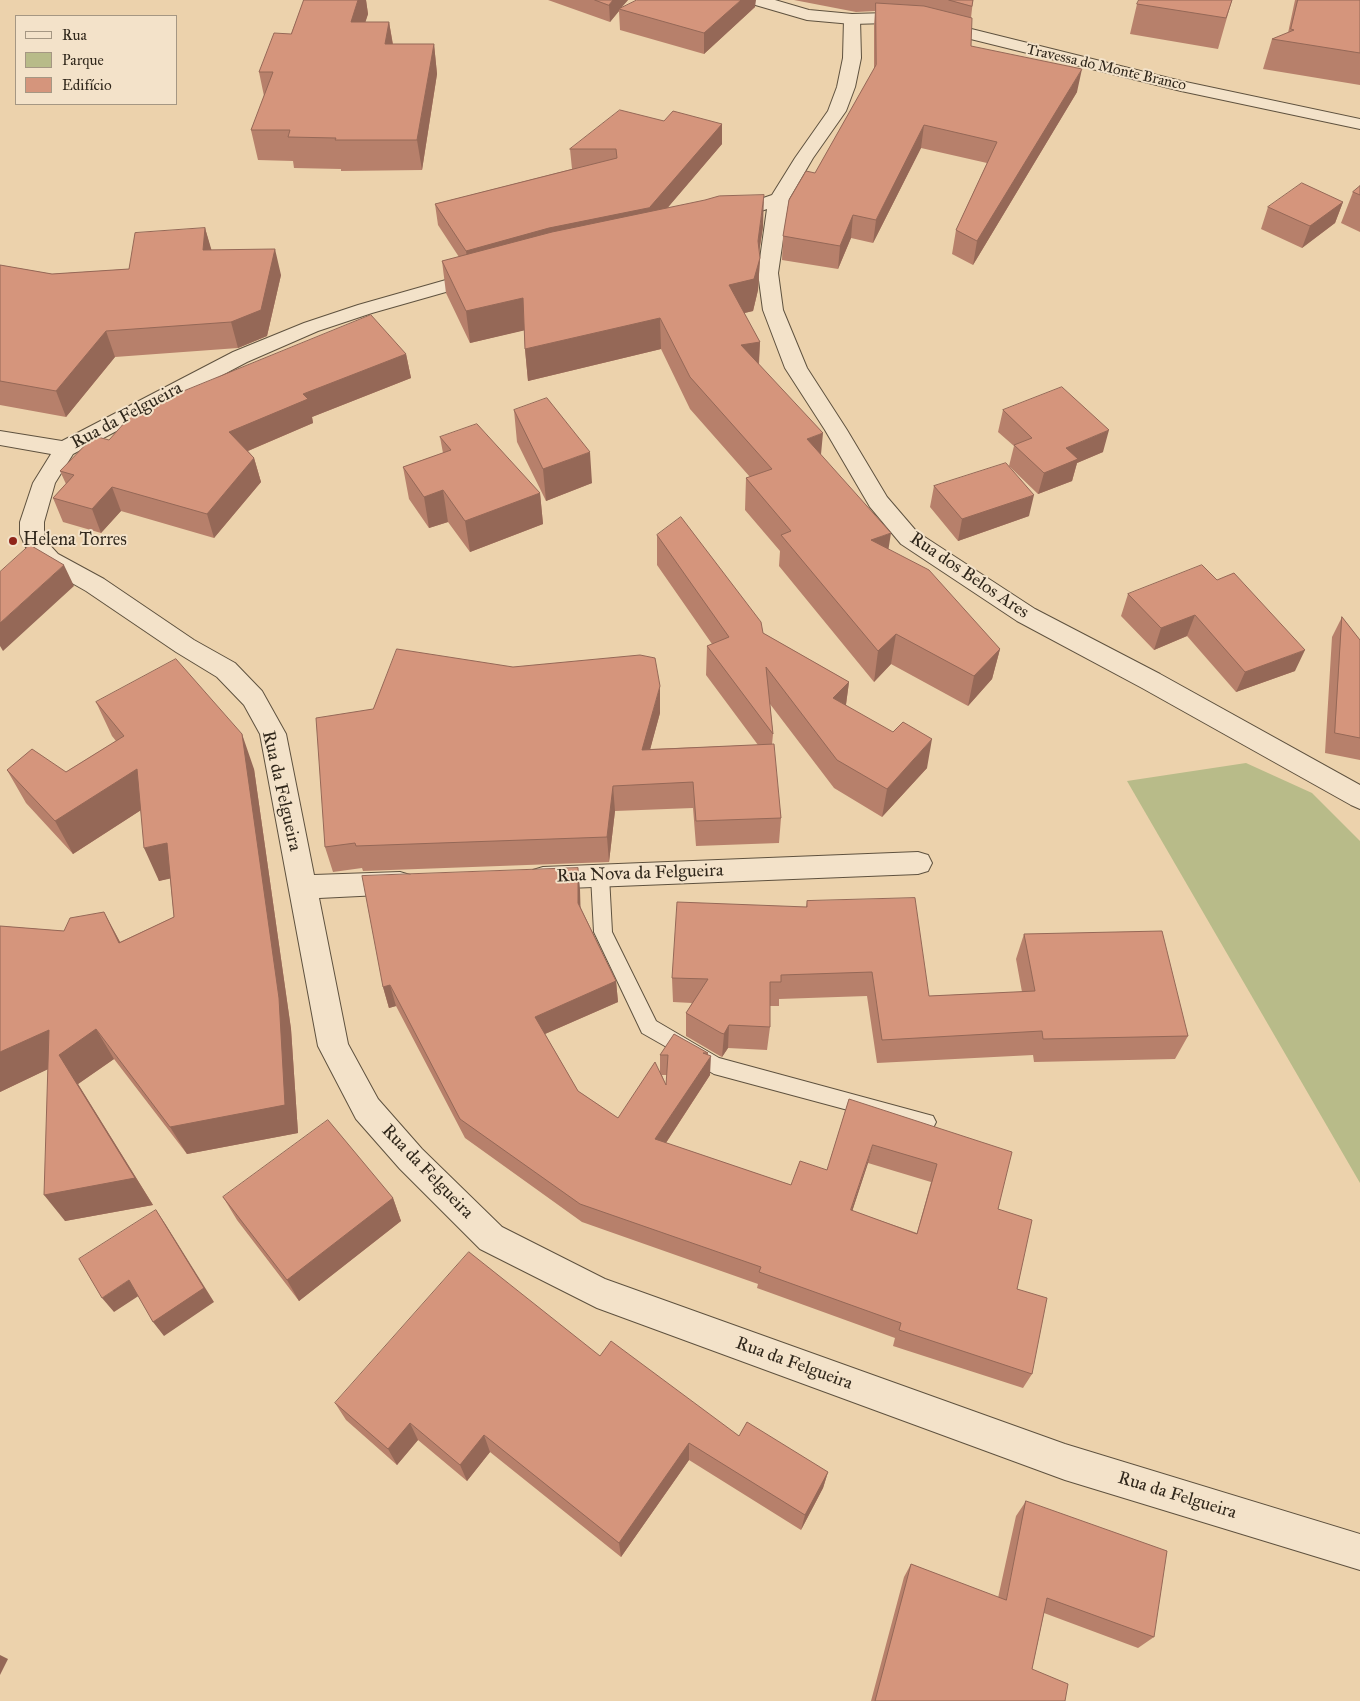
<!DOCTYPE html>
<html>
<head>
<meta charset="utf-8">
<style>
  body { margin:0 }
  #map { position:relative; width:1360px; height:1701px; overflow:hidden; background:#ecd2ac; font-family:"IM FELL Great Primer",serif }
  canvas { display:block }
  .legend { position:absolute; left:15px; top:15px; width:162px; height:90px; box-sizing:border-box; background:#f3e2c9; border:1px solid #a59783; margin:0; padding:6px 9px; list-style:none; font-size:15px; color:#30271b }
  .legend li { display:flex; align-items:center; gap:10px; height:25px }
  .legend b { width:25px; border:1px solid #a59783 }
</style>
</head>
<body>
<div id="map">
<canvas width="1360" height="1701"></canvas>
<ul class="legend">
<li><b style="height:6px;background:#f3e2c9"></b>Rua</li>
<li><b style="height:14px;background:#b8bb89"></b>Parque</li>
<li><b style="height:14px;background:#d5957c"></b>Edifício</li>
</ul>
</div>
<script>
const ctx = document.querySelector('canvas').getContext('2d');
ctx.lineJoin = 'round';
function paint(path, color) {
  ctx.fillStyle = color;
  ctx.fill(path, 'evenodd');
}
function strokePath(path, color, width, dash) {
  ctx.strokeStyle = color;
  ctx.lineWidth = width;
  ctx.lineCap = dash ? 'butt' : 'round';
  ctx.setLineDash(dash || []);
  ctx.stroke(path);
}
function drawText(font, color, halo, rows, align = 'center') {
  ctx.font = font + ' "IM FELL Great Primer",serif';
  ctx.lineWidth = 4;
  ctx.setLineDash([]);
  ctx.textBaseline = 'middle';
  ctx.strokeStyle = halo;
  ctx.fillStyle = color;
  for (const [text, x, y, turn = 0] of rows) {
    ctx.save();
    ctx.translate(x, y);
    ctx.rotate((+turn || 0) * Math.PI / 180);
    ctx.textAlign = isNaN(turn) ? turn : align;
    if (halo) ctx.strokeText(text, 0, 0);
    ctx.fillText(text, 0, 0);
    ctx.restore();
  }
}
paint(new Path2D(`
  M1246,763L1312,793L1360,841V1183L1127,781Z`), '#b8bb89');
const service = new Path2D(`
  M600,869L606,871L609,876L612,932L656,1021L719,1058L933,1116L936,1122L933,1128L926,1131L714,1074L642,1033L594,932L591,876L594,871Z`);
const minor = new Path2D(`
  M852,14L858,15L860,19L861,58L855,87L846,111L813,158L789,199L778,273L783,310L807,368L847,430L887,497L917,532L1035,609L1160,674L1360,785V809L1351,805L1142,688L1017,621L901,544L870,507L825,430L785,368L763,310L758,273L767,209L729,222L722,220L719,216L722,212L772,195L795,158L828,111L837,87L843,58L844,19L846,15Z
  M481,270L488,272L491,276L488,280L372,313L318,331L247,362L73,454L55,483L44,522V534L47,542L58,554L104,579L194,640L235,663L262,691L286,734L314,875L400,872L410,875L414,883L410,891L400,894L319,898L348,1044L378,1099L422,1149L502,1227L605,1279L1065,1444L1360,1534V1570L1065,1480L597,1308L480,1249L400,1169L356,1119L318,1046L260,734L244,705L217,677L176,652L86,591L42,566L28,552L20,534V522L33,483L51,454L0,445V431L62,441L233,352L304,323L358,305Z
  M918,852L928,855L932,863L928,871L918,874L543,889L533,886L529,878L533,870L543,867Z`);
const tertiary = new Path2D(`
  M750,0H775L809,10L852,14L888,13L923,17L1181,81L1360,119V129L1181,91L922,27L888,23L852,24L807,20L752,4Z`);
strokePath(service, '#5f523f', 2);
strokePath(minor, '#5f523f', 2);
strokePath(tertiary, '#5f523f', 2);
paint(service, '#f3e2c9');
paint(minor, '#f3e2c9');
paint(tertiary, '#f3e2c9');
paint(new Path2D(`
  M304,0H366L368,14L365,22H389L393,44H434L437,74L422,170L341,171V169L294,168L293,161L258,160L251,130L264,96L259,72L291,34Z
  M548,0H628L621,8L755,7L704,54L620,30L619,11L610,22Z
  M794,0H973L971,18V46L1077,92L973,265L952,254L956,230L987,163L921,148L873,243L851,238L838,269L782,260L783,236L815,173L874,69V25L875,11L856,12Z
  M1232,0L1218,49L1130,34L1137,4Z
  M1295,0H1360V85L1263,69L1272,39L1288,33Z
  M664,121L722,124V144L667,208L763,227L759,252L760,258L758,290L753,311L744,313L760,342L759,365L821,455L888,549L1000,649L992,679L968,706L891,664L874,682L779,566L780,551L745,510L746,478L750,477L690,409L661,349L528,381L525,349L524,330L470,343L446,293L442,261L459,257L438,225L435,204L572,169L570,149Z
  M1360,186V232L1341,223L1353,192Z
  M1343,202L1335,223L1302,248L1261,229L1268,207Z
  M205,228L211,250L281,275L267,336L238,348L115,357L66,417L0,405V265L52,274L129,269Z
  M406,354L411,378L312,417L313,423L248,451L254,458L261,482L214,538L121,511L101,533L63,522L53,498L66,484L60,471L109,440Z
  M514,410L592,483L546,501L517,442Z
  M1003,410L1103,452L1077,463L1072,481L1038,494L1009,466L1029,516L958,541L930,507L934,486L1009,466L1014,446L998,432Z
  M440,437L540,493L543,524L470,552L448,522L429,528L409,499L403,467L443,453Z
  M657,535L763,633L849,682L846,705L927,768L882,817L834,788L770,704L773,734L772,745L781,818L779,843L696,846L693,808L615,811L609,862L363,871L362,868L333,872L325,847L373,709L513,667L660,713L650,749L758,745L706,675L707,646L712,644L657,565Z
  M1217,580L1295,671L1236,692L1187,636L1154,650L1121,616L1128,594Z
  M1342,617L1360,640V760L1325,753L1332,637Z
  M96,702L254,769L291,1029L298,1133L187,1154L114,1059L78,1084L153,1205L65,1221L48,1069L0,1092V926L64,931L104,912L120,942L174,917L170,878L159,881L141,810L73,854L26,803L7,770L66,772L116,741L112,736Z
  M580,889V906L616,981L618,1002L545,1034L578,1091L618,1118L660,1072V1055L708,1053L710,1075L666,1143L791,1185L827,1170L849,1099L998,1209L1017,1289L1032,1374L1023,1388L893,1346L895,1338L757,1288L758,1284L582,1222L465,1138L396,1006L389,1008L383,987ZM662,1075H667L666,1085ZM868,1163L931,1182L917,1233L852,1211Z
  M807,901L929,996L1022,992L1016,959L1024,934L1188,1036L1175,1059L1034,1062L1033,1055L877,1063L867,996L779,999V1006H770V1027L767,1050L728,1048L722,1057L720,1056L686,1036V1013L692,1003L673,1002L672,978L806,907Z
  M223,1197L393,1198L401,1221L299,1301L237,1220Z
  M600,1356L739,1436L828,1472L823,1488L801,1530L689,1460L621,1557L490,1452L467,1481L418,1440L397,1465L346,1420L335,1403Z
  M1026,1501L1154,1637L1138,1648L1044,1613L1032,1669L1065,1701H871L904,1577L911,1564L998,1598L1016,1516Z`), '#b7806b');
paint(new Path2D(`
  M358,0H366L368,14L356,52L351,22Z
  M613,0H628L620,9H619V11L610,22L609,5Z
  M741,0H756L755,7L704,54V33Z
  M389,22L394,52L385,44Z
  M434,44L437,74L422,170L417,140Z
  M1082,69L1077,92L973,265L977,241Z
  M722,124V144L653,225L469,271L466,251Z
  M924,125L921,148L873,243L876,220Z
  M764,195L763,227L756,272L760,258L758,290L753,311L728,317L729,285L758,241Z
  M1343,202L1335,223L1302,248L1310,226Z
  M853,215L851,238L838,269L840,246Z
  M205,228L213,255L203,250Z
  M275,249L281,275L267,336L238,348L231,322Z
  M523,298L526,330L470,343L466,311Z
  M660,318L661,349L528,381L525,349Z
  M106,331L115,357L66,417L56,391Z
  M760,342L758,373L741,345Z
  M406,354L411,378L312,417L313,423L236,456L229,432L303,394Z
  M1109,430L1103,452L1077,463L1072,481L1038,494L1044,473L1066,448Z
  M823,433L820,465L807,439Z
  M590,452L592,483L546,501L543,469Z
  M254,458L261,482L214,538L207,514Z
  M112,487L121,511L101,533L92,509Z
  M443,490L448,522L429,528L424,497Z
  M540,493L543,524L470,552L465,521Z
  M1034,495L1029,516L958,541L962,519Z
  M891,533L886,565L871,540Z
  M64,565L74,586L3,651L0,646V623Z
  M1195,615L1187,636L1154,650L1161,628Z
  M896,634L891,664L874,682L878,651Z
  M1000,649L992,679L968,706L974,676Z
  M1305,650L1295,671L1236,692L1245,672Z
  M849,682L845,711L833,698Z
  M660,686V713L643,776L642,750Z
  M242,734L254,769L291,1029L298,1133L187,1154L170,1127Z
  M932,739L927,768L882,817L887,789Z
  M137,769L152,803L73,854L55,821Z
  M613,786L615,811L609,862L607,837Z
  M167,843L182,876L159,881L144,848Z
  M578,868L580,889L581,924L578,903Z
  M104,912L121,944L119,943Z
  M616,981L618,1002L538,1037L535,1017Z
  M390,985L396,1006L389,1008L383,987Z
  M729,1025L728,1048L722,1057L724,1034Z
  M96,1029L114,1059L78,1084L153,1205L65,1221L44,1195L63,1062L0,1092V1052L49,1030Z
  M711,1056L710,1075L656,1158L655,1139Z
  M873,1145L868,1163L847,1227L851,1210Z
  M393,1198L401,1221L299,1301L287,1280Z
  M156,1210L166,1225L214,1302L164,1336L153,1322Z
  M129,1280L140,1295L114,1312L102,1298Z
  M410,1423L418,1440L397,1465L388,1449Z
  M484,1435L490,1452L467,1481L460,1465Z
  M689,1443V1460L621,1557L619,1543Z
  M828,1472L823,1488L801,1530L805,1515Z
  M0,1655L8,1659L0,1675Z`), '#956857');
const building = new Path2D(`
  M304,0H358L351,22H389L385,44H434L417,140H335L336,138L288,137L290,130H251L273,72H259L274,33L291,34Z
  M595,0H613L609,5Z
  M637,0H741L704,33L619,9Z
  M949,0H973L972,6Z
  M1139,0H1232L1226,18L1137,4Z
  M1298,0H1360V53L1272,39L1294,30L1291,29Z
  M876,3L924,6L972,18L971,46L1082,69L977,241L956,230L997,142L924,125L876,220L853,215L840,246L783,236L789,200L806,171L815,173L876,65Z
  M620,110L664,121L673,111L722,124L650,207H653L549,228L466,251L435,204L617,158L616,149H570Z
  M1302,183L1343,202L1310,226L1268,207Z
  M1360,186V195L1353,192Z
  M764,195L758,241L760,258L754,279L729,285L760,342L741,345L823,433L807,439L891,533L871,540L929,570L1000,649L974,676L896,634L878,651L781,535L791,531L746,478L772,469L690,377L660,318L525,349L523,298L466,311L442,261L552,232L705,200L719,196Z
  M205,228L203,250L275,249L261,310L231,322L106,331L56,391L0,381V265L52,274L129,269L135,233Z
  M371,315L406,354L303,394L308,399L229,432L254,458L207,514L112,487L92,509L53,498L74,475L60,471L94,436L109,440L135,411Z
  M1062,387L1109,430L1066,448L1078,459L1044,473L1014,445L1032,438L1003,410Z
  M547,398L590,452L543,469L514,410Z
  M477,424L540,493L465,521L443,490L424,497L403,467L451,450L440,437Z
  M1006,463L1034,495L962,519L934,486Z
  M681,517L761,622L763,633L849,682L833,698L893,732L903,722L932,739L887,789L837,760L766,667L773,734L707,646L729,637L657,535Z
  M30,545L64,565L0,623V572Z
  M1202,565L1217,580L1234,573L1305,650L1245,672L1195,615L1161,628L1128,594Z
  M1342,617L1360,640V738L1335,733Z
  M397,649L513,667L640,655L655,658L660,686L642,750L774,744L781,818L696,821L693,782L613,786L607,837L356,846L355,843L325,847L316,718L373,709Z
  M176,659L242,734L279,998L285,1105L170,1127L96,1029L59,1055L135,1178L44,1195L49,1030L0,1052V926L64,931L70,918L104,912L119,943L174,917L167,843L144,848L137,769L55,821L7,770L32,749L66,772L124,736L96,702Z
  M578,868V903L616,981L535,1017L578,1091L618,1118L655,1062L666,1085L668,1055H660L674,1034L708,1053H703L711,1056L655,1139L791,1185L800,1161L827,1170L849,1099L1012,1152L998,1209L1032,1220L1017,1289L1047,1298L1032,1374L899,1330L901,1323L759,1272L761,1267L580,1204L460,1119L390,985L383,987L362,876ZM873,1145L937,1164L917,1234L851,1210Z
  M915,898L929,996L1035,991L1024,934L1162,931L1188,1036L1043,1039L1042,1031L882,1040L872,972L781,975V982H770V1027L729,1025L724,1034L721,1033L686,1013L708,979L672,978L677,902L807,907V901Z
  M328,1120L393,1198L287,1280L223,1197Z
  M156,1210L204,1288L153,1322L129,1280L102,1298L79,1259Z
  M469,1252L600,1356L611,1341L739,1436L747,1422L828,1472L805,1515L689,1443L619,1543L484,1435L460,1465L410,1423L388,1449L335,1403Z
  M1026,1501L1167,1551L1154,1637L1047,1598L1032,1669L1068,1684L1065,1701H875L911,1564L1006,1600Z`);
paint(building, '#d5957c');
strokePath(building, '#956857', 1);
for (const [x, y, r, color] of [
  [13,541,5,"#8f2418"]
]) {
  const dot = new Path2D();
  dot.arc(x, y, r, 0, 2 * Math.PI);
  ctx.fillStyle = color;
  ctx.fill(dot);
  strokePath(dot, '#f3e2c9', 2);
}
drawText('15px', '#30271b', '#f3e2c9', [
  ["Travessa do Monte Branco",1106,68,13]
]);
drawText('18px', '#30271b', '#f3e2c9', [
  ["Rua da Felgueira",127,416,-28],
  ["Rua dos Belos Ares",969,576,34],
  ["Rua da Felgueira",281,791,77],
  ["Rua Nova da Felgueira",640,874,-2],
  ["Rua da Felgueira",427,1172,46],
  ["Rua da Felgueira",794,1364,20],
  ["Rua da Felgueira",1177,1496,17]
]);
drawText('18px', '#30271b', '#f3e2c9', [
  ["Helena Torres",23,541]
], 'left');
</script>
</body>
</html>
